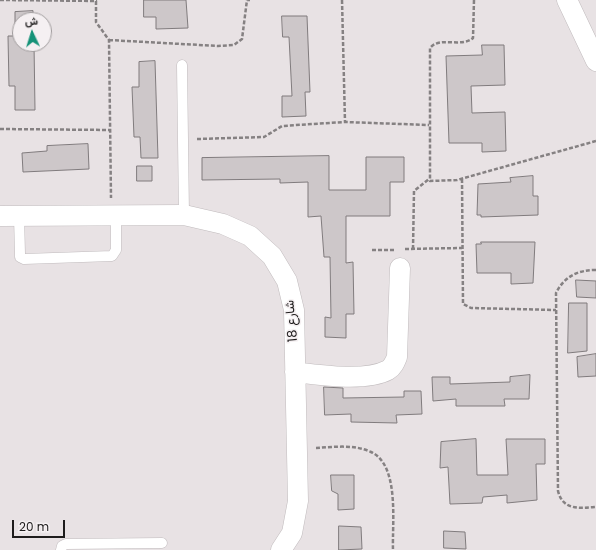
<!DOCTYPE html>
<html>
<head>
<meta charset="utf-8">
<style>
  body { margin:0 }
  #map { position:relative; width:596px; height:550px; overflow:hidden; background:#e8e2e4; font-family:Poppins,Vazirmatn,sans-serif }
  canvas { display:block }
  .north { position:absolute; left:12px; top:12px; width:40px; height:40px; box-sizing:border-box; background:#f5f0f2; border:1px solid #9f9b9c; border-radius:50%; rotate:356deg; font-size:11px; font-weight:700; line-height:16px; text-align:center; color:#1e1c1c }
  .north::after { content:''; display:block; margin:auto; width:14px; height:18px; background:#159278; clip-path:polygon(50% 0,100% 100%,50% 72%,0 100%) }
  .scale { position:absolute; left:12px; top:520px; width:53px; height:18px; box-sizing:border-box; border:2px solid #1e1c1c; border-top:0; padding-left:5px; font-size:12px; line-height:14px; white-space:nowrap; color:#1e1c1c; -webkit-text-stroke:3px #f5f0f2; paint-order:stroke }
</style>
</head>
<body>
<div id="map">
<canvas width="596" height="550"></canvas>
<div class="north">ش</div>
<div class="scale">20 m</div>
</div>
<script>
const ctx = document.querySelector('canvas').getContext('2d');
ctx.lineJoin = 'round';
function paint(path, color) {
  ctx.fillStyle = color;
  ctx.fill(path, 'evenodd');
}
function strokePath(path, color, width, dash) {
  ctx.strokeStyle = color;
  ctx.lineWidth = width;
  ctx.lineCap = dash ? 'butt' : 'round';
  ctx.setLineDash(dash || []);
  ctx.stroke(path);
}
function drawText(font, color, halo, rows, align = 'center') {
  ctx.font = font + ' Poppins,Vazirmatn,sans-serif';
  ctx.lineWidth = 3;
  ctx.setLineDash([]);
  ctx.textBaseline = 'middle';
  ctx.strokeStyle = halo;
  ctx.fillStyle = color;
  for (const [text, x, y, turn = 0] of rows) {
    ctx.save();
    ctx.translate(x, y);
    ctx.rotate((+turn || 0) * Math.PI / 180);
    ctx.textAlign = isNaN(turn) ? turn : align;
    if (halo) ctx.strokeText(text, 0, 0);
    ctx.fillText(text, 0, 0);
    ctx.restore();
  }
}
const building = new Path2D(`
  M144,0H186L188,28L156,29V17H144Z
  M33,11V20H20V44H34L35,110H15V86H9L8,36H15V12Z
  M282,16H307L310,92H305L306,116L282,117V96H292L289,37H283Z
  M482,45H504L505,85L471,86L472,113L505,112L506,151L482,152V143H449L446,56L482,55Z
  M155,61L158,158H141L140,137H134L132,87H139V62Z
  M88,144L89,169L23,172L22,153L47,151V146Z
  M329,156V190H366V157H404V182H390V216H346V263L353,262L354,314H346V338L325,337V317L331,318L330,257H324L321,216L308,217V182L280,183V179L202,180V158Z
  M137,166H152V181H137Z
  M533,176V196H538V215L481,217V215H477L478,184L511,182L510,178Z
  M481,242H535L533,283L511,284V273H477L476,244H481Z
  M576,280L596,281V298L577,297Z
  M569,303H587V351L568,353Z
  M596,354V376L578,377L577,357Z
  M530,375L529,399H504L505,406H456V399L433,401L432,377H450V384L510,382V377Z
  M324,387L343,388V398L404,397V391H421L422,414L396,415L397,423L351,422V414L325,415Z
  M476,439L477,475H508L506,439H545V464H536L537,500L507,503V495L483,497L482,503L450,504L448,467L440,468L441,442Z
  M331,475H354V509L338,510V494L332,491Z
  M339,526L361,527L362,549L339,550Z
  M444,531L465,532L466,549L444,548Z`);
paint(building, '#cdc7c9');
strokePath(building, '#807b7d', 1);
const service = new Path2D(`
  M182,65L184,215
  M19,216L20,254V257L24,259L112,256L116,250V216
  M61,550L62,546L66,544L162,543`);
const minor = new Path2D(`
  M567,0L596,61
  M0,216L184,215L223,224L250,236L272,256L287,281L294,310L298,501L292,533L281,550
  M295,372C319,375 366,382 388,370C393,367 395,362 397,357L400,268`);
strokePath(service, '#c0bbbd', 11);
strokePath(minor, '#c0bbbd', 21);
strokePath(new Path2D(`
  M0,0L96,1V22L109,40L111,198
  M342,0L345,122
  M474,0L473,38C462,48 439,36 430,48V181L457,180L596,141
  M109,40L218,46L234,45L242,39L247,0H250
  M0,129L110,130
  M197,139L264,137L282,126L345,122L429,125
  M462,179L463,304L471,308L556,310
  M405,249L462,248
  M413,249L414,191L429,179
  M372,250H394
  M596,270C577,270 564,277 556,293L558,491C563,511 580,508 596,507
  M316,448C334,447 354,444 371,452C400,465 392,524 393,550`), '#858182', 2.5, [4, 2]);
strokePath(service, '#fff', 10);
strokePath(minor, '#fff', 20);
drawText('13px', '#1e1c1c', '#f5f0f2', [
  ["شارع 18",292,321,-95]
]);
</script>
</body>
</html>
